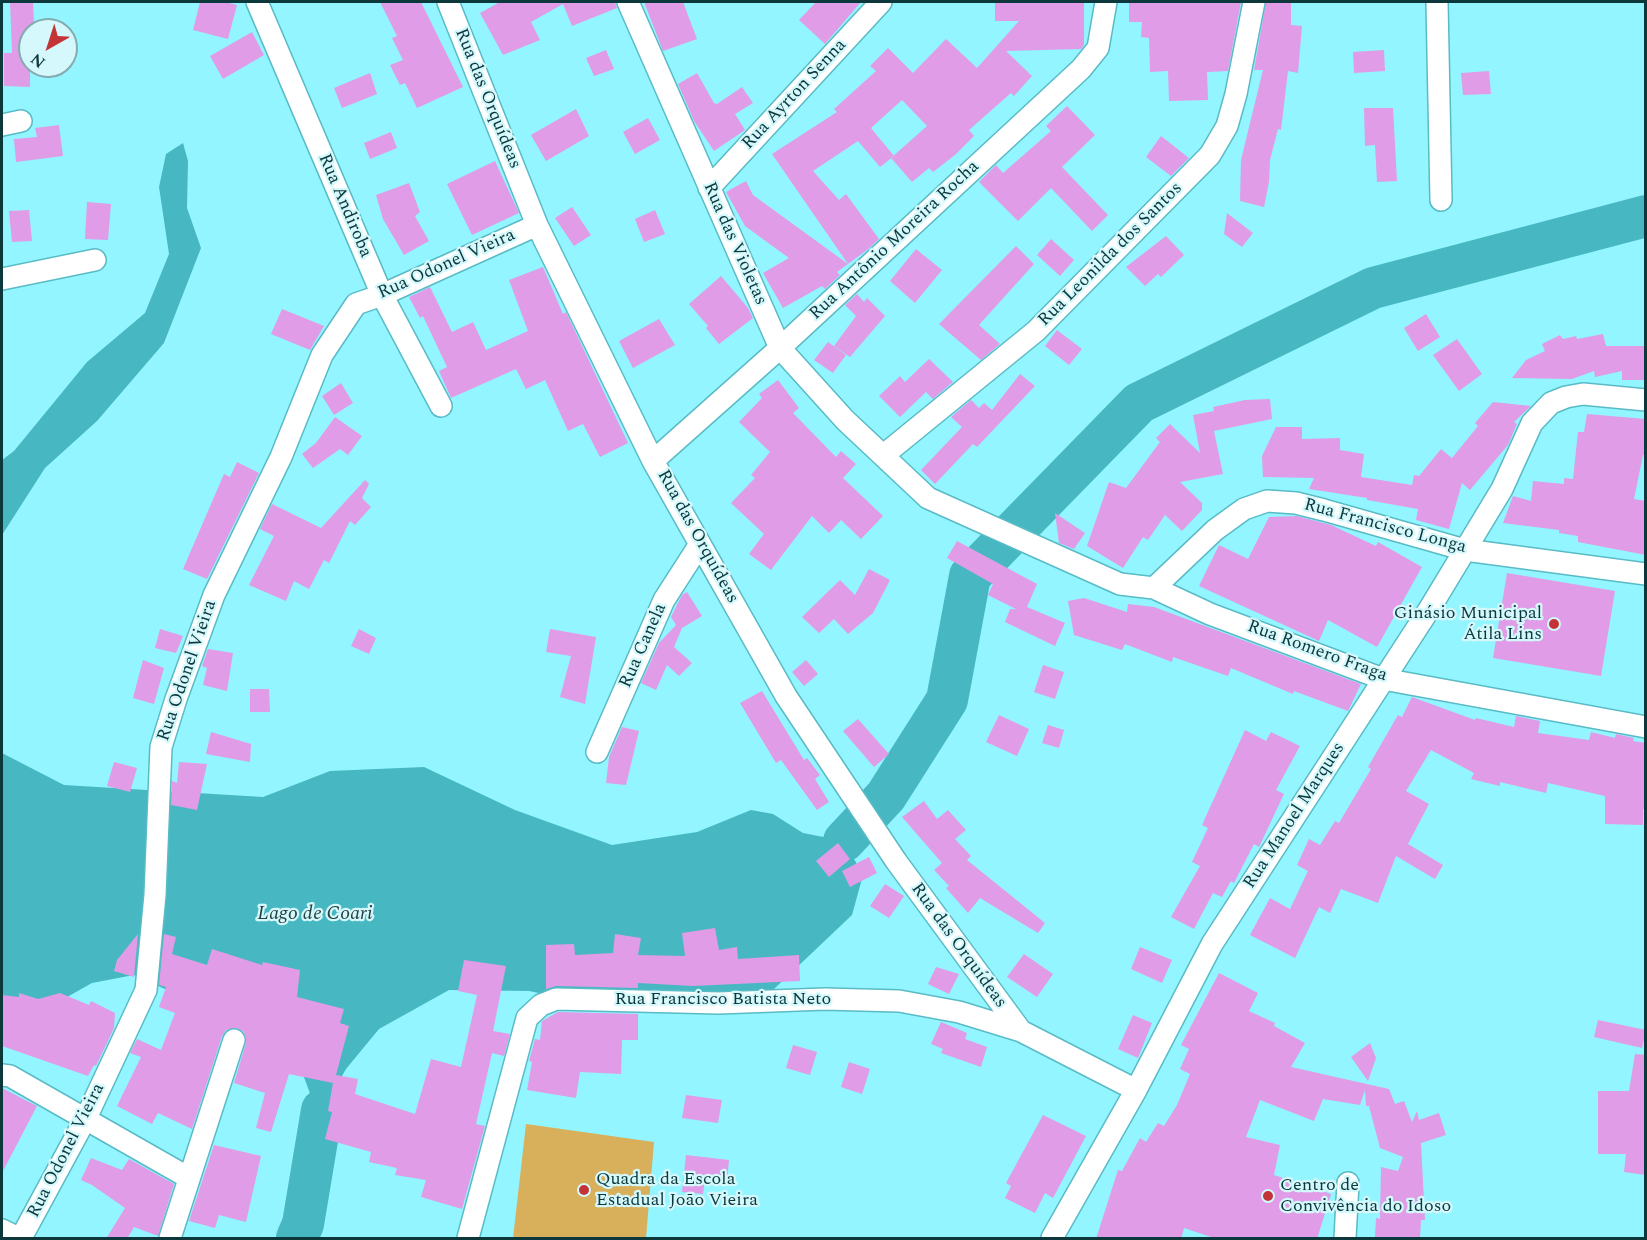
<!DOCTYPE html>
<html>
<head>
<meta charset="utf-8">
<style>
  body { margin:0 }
  #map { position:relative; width:1647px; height:1240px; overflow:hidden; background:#93f5ff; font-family:Spectral,serif }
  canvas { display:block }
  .frame { position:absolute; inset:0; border:3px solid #0c383c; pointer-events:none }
  .north { position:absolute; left:18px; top:18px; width:60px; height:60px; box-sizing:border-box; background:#d4f8fb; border:2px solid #84abaf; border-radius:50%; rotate:219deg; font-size:16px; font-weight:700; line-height:24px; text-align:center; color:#0c383c }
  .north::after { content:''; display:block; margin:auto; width:21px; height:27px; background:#c33438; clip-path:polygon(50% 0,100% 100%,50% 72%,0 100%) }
</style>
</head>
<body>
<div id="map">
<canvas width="1647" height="1240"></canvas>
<div class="frame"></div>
<div class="north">N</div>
</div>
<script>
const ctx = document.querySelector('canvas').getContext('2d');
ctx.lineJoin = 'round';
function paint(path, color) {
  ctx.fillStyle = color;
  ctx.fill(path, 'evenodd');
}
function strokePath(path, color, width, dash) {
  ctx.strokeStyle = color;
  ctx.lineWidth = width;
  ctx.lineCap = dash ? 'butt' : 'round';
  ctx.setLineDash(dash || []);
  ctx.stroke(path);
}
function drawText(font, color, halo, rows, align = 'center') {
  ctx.font = font + ' Spectral,serif';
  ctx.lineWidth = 4.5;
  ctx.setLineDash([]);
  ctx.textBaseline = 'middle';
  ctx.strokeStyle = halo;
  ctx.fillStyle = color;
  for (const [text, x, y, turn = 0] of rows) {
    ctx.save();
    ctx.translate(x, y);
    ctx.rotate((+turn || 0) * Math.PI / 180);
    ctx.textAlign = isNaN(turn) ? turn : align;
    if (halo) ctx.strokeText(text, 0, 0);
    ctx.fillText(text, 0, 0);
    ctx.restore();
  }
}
paint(new Path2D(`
  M526,1124L654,1142L646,1238H513Z`), '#d8af5b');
paint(new Path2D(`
  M183,143L188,161L187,208L201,248L164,343L97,421L45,468L2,535V460L14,451L87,362L145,313L169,254L159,187L166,154Z
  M2,753L64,785L263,797L330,771L424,767L515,810L612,845L697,832L751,810L773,814L803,833L844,841L863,875L852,915L774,989L724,1010H622L529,991L449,990L379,1029L346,1069L322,1110L312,1099L297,1058L233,1020L134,975L92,983L28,1019L2,1027Z`), '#47b8c2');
strokePath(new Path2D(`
  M844,841L886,796L947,700L970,576L1139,403L1373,288L1646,216
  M297,1238L303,1224L322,1110`), '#47b8c2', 42);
paint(new Path2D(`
  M10,2H33L34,24H30V87L4,86V53H12Z
  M200,2H225L237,5L228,39L193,30Z
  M380,2H421L463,87L417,108L405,83L400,85L390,65L403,60L392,38L397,36Z
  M500,2H615L617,8L572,26L563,4L531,22L540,40L503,55L480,13Z
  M644,2H683L697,39L663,51Z
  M816,2H861L825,44L799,20Z
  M995,2H1084V45L1081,49L1006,51L1032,76L1014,96L1011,93L969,130L974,136L955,155L933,172L929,168L912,182L891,158L927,126L902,100L871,128L894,156L880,167L858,141L813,171L839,200L846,194L879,239L867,250L837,272L840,275L825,289L822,286L783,308L763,273L789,258L745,226L726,192L746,181L753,195L848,264L772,154L837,112L834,109L876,71L870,66L888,48L913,73L946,39L977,68L1019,21H995Z
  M1129,2H1241L1228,71L1207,72L1208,100L1169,101L1168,71L1150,72L1149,38L1141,37L1142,22H1129Z
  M1266,2H1291V25L1302,26L1298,73L1288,71L1281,130L1278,129L1270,160L1269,182L1264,207L1240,201L1241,160L1263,70H1254Z
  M252,32L264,55L223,79L210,56Z
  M606,50L614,69L594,76L586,58Z
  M1384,50L1385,71L1354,73L1353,52Z
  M1489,71L1491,94L1463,95L1461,73Z
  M370,73L377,94L342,108L334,88Z
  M697,73L714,103L717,104L742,87L753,103L735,114L745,130L714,151L694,121L678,84Z
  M1067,106L1095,135L1062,167L1108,215L1092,231L1051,188L1018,221L979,182L996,165L1003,173L1051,131L1046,126Z
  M1364,108H1393L1397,181L1377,182L1375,145L1365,146Z
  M576,109L589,136L546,161L531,135Z
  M648,118L660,140L635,154L623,132Z
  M59,125L63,156L16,162L14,139L37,137L35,128Z
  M391,132L397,148L370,159L364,143Z
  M1161,136L1189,158L1171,176L1146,157Z
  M495,161L519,213L472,235L447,184Z
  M409,183L420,212L415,216L429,241L404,255L383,219L376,195Z
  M87,202L111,204L108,240L85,239Z
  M572,207L591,235L574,246L555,218Z
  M29,210L32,241L12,242L9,211Z
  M655,210L665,234L644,242L635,219Z
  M1227,213L1253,233L1242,247L1224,234Z
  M1166,236L1184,255L1161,277L1158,274L1145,286L1126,267Z
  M1051,239L1074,260L1060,276L1037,255Z
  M1016,246L1034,264L979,325L1000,344L981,360L939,324Z
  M916,249L942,270L915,303L890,281Z
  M543,267L563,314L566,312L628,443L600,457L583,424L568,431L545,380L526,389L516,369L451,398L439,371L447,367L423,316L420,318L409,297L430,287L452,332L473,322L486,350L528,331L509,280Z
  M721,276L748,308L753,318L719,344L706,328L708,326L689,304Z
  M857,294L864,302L867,298L885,316L850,357L834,346L856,316L845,305Z
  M282,309L324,326L310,350L271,334Z
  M1426,314L1440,337L1418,351L1404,328Z
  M659,319L675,345L633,368L619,341Z
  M1057,330L1082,349L1069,365L1045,346Z
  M1603,334L1606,346H1646V380H1622V371L1595,377L1594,371L1572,379L1512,378L1526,360L1545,351L1542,344L1560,335L1563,339L1576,336L1577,339Z
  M1457,339L1482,374L1459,391L1433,355Z
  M828,342L846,355L833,373L814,360Z
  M929,359L953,382L933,399L926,392L900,417L879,396L900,376L905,382Z
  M1020,374L1035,386L977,447L973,444L935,484L921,470L962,427L951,417L971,400L979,408L984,403L992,410Z
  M778,380L799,408L793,413L836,457L841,451L856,464L843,478L883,516L861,539L841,520L829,533L812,516L771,570L749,554L764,534L731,503L755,478L751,475L770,452L739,422L762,398L759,394Z
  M341,383L353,403L334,415L322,396Z
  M1270,399L1272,419L1214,431L1223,474L1180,482L1202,503V510L1182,531L1165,515L1148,540L1143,537L1123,568L1087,546L1109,482L1126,488L1160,442L1156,438L1170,424L1200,453L1193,415L1214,411L1213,407L1245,400Z
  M1493,402L1531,406L1514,422L1517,424L1508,445L1470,490L1462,483L1449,529L1416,520L1418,509L1367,500V498L1309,489L1314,478L1263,477L1262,456L1276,427H1302V439L1340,438V450L1364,454L1361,477L1412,485L1414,475L1419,476L1441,449L1452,458L1478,426L1475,423Z
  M1587,414L1646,419V455H1643L1634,499L1646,501V555L1578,542V536L1559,533V530L1503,523L1513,496L1531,501L1533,481L1564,484V478L1573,479L1578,432H1584Z
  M335,417L362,436L348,455L340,449L313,468L302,454L316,443Z
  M237,462L259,473L207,579L183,569L224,474L230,477Z
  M365,480L369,484L362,498L371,507L355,525L350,521L329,563L324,560L309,589L294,581L286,601L249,585L274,536L260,529L272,504L321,528Z
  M1055,513L1085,533L1074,549L1059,543Z
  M1297,516L1331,525L1376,546L1378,542L1422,567L1377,647L1328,620L1319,641L1199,586L1219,545L1248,559L1269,517Z
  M957,541L1037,584L1027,607L1065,623L1055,646L1005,622L1010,609H1016L988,595L993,584L947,558Z
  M869,569L890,580L873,613L848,634L834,619L819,633L802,617L840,580L855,595Z
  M1507,573L1615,591L1601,676L1493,658Z
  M687,592L702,616L682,628L674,647L692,663L679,676L667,665L656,690L641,683L659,643L676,625L671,617L682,595Z
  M1084,598L1127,612L1128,604L1154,607L1361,684L1348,711L1294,691L1293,694L1231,668L1228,676L1173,657L1172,662L1125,644L1122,650L1074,635L1068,601Z
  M160,629L183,636L176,653L155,648Z
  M359,629L376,638L369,654L351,646Z
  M550,629L596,637L585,704L560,697L571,656L546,652Z
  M208,649L233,653L227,691L203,685L207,668L202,666Z
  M143,660L164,668L154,704L133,698Z
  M806,660L818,674L804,686L792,672Z
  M1043,665L1064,672L1055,699L1034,692Z
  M250,689H269L270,712H250Z
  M762,691L804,760L807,758L820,775L815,779L829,802L817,810L781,760L776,763L740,703Z
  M1412,697L1475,720L1476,718L1514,727L1516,716L1540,721L1538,733L1589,740L1591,732L1615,738L1616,734L1634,738L1633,741L1646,743V809H1643V825L1605,824V796L1548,783L1546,793L1500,782V786L1471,779L1474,773L1431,750L1406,791L1429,804L1408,844L1443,865L1435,879L1396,856L1378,903L1341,889L1330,913L1319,907L1295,958L1250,935L1270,898L1290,909L1308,871L1297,865L1309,839L1320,845L1335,821L1339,823L1371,769L1368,767L1398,715L1402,717Z
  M999,715L1029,729L1017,756L986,742Z
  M858,719L889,754L874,767L843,731Z
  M1048,725L1064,730L1059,748L1042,743Z
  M622,727L639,731L626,785L606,783L609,757Z
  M1245,730L1266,741L1271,732L1300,746L1276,790L1284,794L1259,847L1254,844L1234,883L1231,881L1222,897L1213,893L1194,929L1171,917L1200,866L1192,862L1208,828L1202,825Z
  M211,732L251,744L250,762L206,754Z
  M114,762L137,768L130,792L107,786Z
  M179,762L207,764L197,810L171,805L172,781L177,783Z
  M924,801L937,819L948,810L966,830L955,839L971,856L967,860L1045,923L1038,933L980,898L968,913L946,888L949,886L934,870L942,863L902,817Z
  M838,843L850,859L829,877L816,861Z
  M869,857L877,873L850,887L842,871Z
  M885,884L904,896L889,918L870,906Z
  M715,928L719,950L737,947L738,959L799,955L800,981L693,986L638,983V988L556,986L546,989V945L574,944L575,955L613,953L615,934L641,938L638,955L685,956L682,933Z
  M138,934L134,977L114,971L117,960Z
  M164,934L176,937L172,954L207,965L212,949L262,965L263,962L300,970L297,997L344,1009L340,1023L349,1026L336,1075L358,1079L355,1094L415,1114L431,1059L461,1067L477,995L458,991L464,960L506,966L493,1031L510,1034L504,1056L492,1053L476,1124L485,1126L462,1209L421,1197L426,1180L395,1175L397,1168L369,1162L371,1152L325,1139L332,1112L328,1111L333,1083L289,1074L271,1132L256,1128L265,1093L234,1083L246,1043L244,1032L237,1028L226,1030L222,1036L192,1129L158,1113L152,1124L117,1106L141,1057L130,1053L137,1039L161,1050L175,1013L159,1007L166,987L159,985Z
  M1140,947L1172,960L1162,983L1131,969Z
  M1024,954L1053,974L1037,997L1007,977Z
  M936,967L959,974L949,994L928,984Z
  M1219,973L1258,993L1249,1011L1275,1023L1274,1026L1305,1043L1291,1067L1389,1089L1395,1104L1404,1101L1412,1122L1417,1111L1419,1120L1439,1113L1446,1135L1421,1143L1425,1220H1421L1420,1238L1375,1237L1376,1218L1380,1219L1381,1167L1398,1171L1403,1157L1380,1148L1369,1106H1366L1365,1090L1360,1105L1323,1099L1314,1121L1260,1100L1246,1137L1280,1145L1274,1175L1331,1194L1317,1239H1217L1184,1228L1181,1239H1096L1118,1170L1122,1171L1140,1138L1146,1142L1158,1123L1164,1126L1177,1105L1190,1074L1180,1069L1189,1049L1181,1045Z
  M19,993L38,999L60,993L89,1005L91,1001L115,1013L114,1028L96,1066L94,1065L88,1076L2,1046V995L19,997Z
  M558,1012L638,1014V1040H622L621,1074L580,1072L576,1098L527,1090L532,1062L529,1061L535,1039L540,1040L542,1021Z
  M1133,1015L1152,1023L1138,1058L1118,1049Z
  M1598,1020L1646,1030L1642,1048L1594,1037Z
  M941,1022L967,1033L965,1039L987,1047L981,1067L941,1053L943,1049L931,1044Z
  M1370,1043L1376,1058L1368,1081L1351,1057Z
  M793,1045L817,1052L810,1075L786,1068Z
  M1635,1054L1646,1055V1175L1624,1172L1626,1154H1598V1091H1629Z
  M849,1062L870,1069L862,1094L841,1087Z
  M2,1088L37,1106L2,1173Z
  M686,1095L722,1100L718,1123L682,1118Z
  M1043,1115L1086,1136L1053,1198L1045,1193L1035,1213L1005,1198L1011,1186L1006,1183Z
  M214,1145L261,1156L246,1222L219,1215L215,1228L189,1221Z
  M686,1155L729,1160L727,1181L705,1178L703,1194L682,1192Z
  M91,1158L122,1170L129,1159L174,1184L158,1236L134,1227L127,1239H106L125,1208L92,1185L81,1180Z`), '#e09ce6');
const minor = new Path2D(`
  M257,2L382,295L441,406
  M448,2L537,225L653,461L786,696L896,861L1021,1031
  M628,2L780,348L845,420L928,498L1120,584L1154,588L1210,614L1383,679L1646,727
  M1437,2L1441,200
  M2,125L21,121
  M709,188L881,2
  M2,279L95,260
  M885,454L1036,331L1210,155L1227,126L1236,94L1254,2
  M653,461L780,348L1081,69L1098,48L1106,2
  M1154,588L1215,530L1244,509L1267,501L1296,503L1324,510L1465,550L1646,574
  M597,752L664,600L700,544
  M2,1075L10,1076L189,1178
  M2,1230L18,1238
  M21,1238L86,1118L146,990L155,895L161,747L176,699L214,595L281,457L322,355L356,304L382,295L537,225
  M170,1238L234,1040
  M468,1238L527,1018L541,1005L556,999L719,1003L825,999L899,1001L959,1012L1021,1031L1136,1090
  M1052,1238L1136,1090L1212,944L1430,608L1502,489L1532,423L1551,403L1566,397L1583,394L1646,400
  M1345,1238L1348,1183`);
strokePath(minor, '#59bbc5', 24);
strokePath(minor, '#fff', 21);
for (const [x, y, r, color] of [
  [1554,624,6,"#c33438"],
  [584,1190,6,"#c33438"],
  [1268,1196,6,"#c33438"]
]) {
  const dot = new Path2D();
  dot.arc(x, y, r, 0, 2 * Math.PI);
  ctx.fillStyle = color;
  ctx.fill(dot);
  strokePath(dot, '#d4f8fb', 2);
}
drawText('18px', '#0c383c', '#d4f8fb', [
  ["Rua Ayrton Senna",795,95,-47],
  ["Rua das Orquídeas",487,99,68],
  ["Rua Andiroba",344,206,67],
  ["Rua Antônio Moreira Rocha",895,241,-43],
  ["Rua das Violetas",734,244,66],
  ["Rua Leonilda dos Santos",1111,255,-45],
  ["Rua Odonel Vieira",447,265,-24],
  ["Rua Francisco Longa",1385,527,15],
  ["Rua das Orquídeas",697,537,61],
  ["Rua Canela",644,646,-66],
  ["Rua Romero Fraga",1317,652,20],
  ["Rua Odonel Vieira",188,671,-71],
  ["Rua Manoel Marques",1295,816,-57],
  ["Rua das Orquídeas",958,946,54],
  ["Rua Francisco Batista Neto",723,1000],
  ["Rua Odonel Vieira",67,1151,-63]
]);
drawText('18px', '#0c383c', '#d4f8fb', [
  ["Ginásio Municipal",1542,614,"right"],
  ["Átila Lins",1542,635,"right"],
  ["Quadra da Escola",596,1180],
  ["Estadual João Vieira",596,1201],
  ["Centro de",1280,1186],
  ["Convivência do Idoso",1280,1207]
], 'left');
drawText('italic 20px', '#274042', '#d4f8fb', [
  ["Lago de Coari",315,915]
]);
</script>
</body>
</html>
